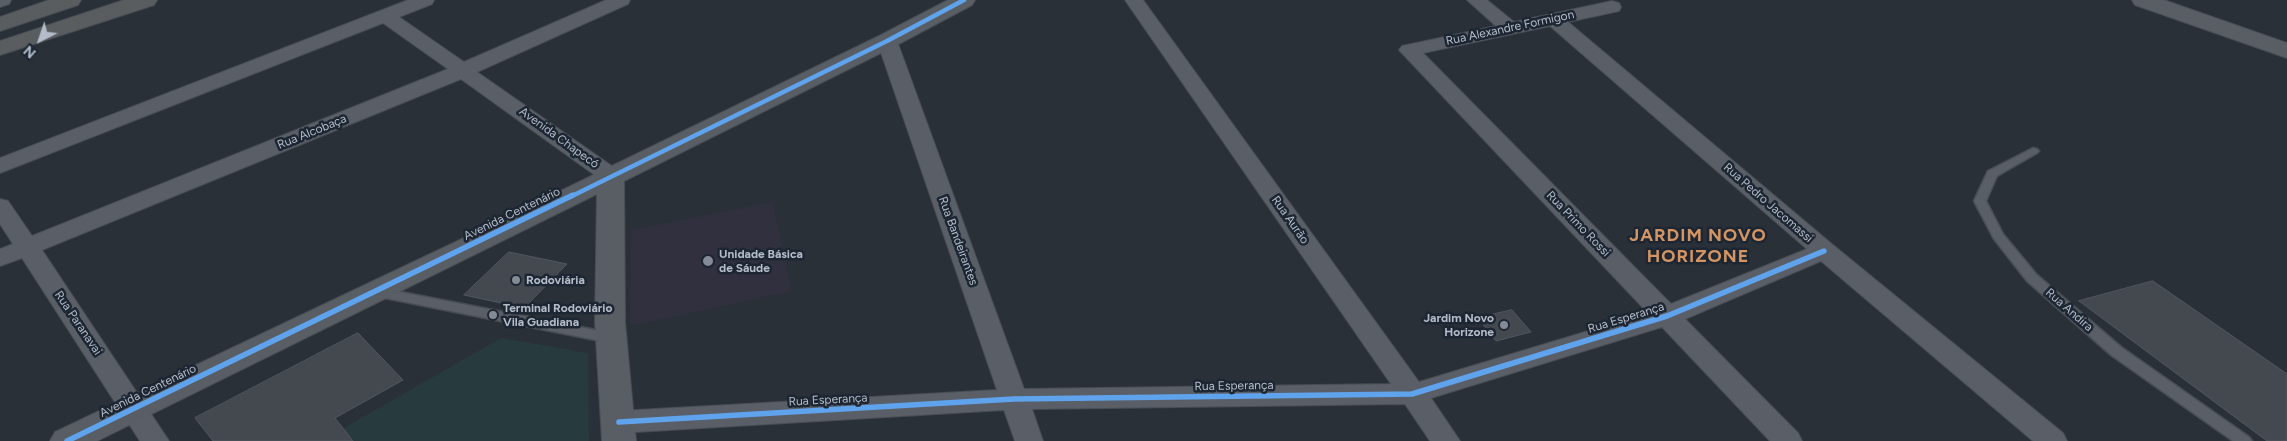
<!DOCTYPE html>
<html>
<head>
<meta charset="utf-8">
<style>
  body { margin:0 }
  #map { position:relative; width:2287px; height:441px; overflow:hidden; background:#2a3038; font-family:Figtree,sans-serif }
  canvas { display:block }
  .north { position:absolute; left:15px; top:15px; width:50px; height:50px; -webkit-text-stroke:4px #1d2633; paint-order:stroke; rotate:221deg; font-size:14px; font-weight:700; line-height:20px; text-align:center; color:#b4bcc9 }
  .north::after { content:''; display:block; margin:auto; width:18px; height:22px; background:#b4bcc9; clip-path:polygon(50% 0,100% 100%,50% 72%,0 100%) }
</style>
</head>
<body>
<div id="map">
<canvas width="2287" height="441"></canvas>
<div class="north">N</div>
</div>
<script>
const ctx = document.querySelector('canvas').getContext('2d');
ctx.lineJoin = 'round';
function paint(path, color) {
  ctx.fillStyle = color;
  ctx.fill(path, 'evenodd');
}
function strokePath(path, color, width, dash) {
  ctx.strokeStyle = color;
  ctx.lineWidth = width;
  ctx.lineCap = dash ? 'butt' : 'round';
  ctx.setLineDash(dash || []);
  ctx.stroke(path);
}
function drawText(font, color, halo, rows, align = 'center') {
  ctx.font = font + ' Figtree,sans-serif';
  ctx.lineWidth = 5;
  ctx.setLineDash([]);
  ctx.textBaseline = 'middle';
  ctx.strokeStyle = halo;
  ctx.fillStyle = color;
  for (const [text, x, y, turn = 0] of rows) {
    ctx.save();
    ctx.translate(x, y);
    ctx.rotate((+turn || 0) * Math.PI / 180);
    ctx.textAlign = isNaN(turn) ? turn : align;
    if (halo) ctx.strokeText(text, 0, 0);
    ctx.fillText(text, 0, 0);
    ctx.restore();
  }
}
paint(new Path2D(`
  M773,202L791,291L630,326L631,230Z`), '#31303e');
paint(new Path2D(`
  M501,338L588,353L589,441H321Z`), '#273a3e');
const building = new Path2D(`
  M509,252L567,264L524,308L464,295Z
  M2153,281L2287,374V441H2267L2079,301Z
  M1512,310L1531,332L1496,341L1478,318Z
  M358,333L403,380L335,418L353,441H213L195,418Z`);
paint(building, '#444950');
strokePath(building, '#52575f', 1);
const lane = new Path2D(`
  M2033,148L2037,149L2039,151L2037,153L1997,176L1986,201L2003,234L2037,275L2121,347L2249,437L2252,441H2233L2111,355L2027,281L1994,239L1974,201L1988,171Z
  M375,287L611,333L616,335L618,338L616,341L611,343L370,295L368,292Z`);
const street = new Path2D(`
  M0,0H11L9,4L0,7Z
  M408,0H434L432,4L399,17L464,62L606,0H630L628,4L477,72L619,171L622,176L619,181L611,183L603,181L461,79L42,250L169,441H140L22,258L0,266V249L13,244L0,224V199L8,201L32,236L448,69L383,23L0,173V158Z
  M1125,0H1143L1419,382L1648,313L1399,50L1402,46L1496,26L1467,0H1487L1514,22L1612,1L1619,3L1621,7L1619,11L1568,22L1833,245L2063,433L2067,441H2033L1821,261L1685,319L1798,433L1802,441H1770L1662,327L1431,398L1460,441H1430L1405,404L1032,409L1043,441H1015L1004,410L619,433L609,430L605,422L609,414L619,411L997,390L877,41L880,37H894L897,41L1024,389L1391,384ZM1550,26L1807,249L1671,304L1423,53Z`);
const secondary = new Path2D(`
  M948,0H975L972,5L895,46L624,181L625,322L636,441H602L595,322L597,194L97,441H50L55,432L466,237L879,36Z
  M2132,0H2164L2287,43V58L2135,5Z`);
const highway = new Path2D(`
  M49,0H81L78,5L0,31V17Z
  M124,0H157L154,5L0,55V41Z`);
strokePath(lane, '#484c53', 3);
strokePath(street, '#484c53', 2);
strokePath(secondary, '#484c53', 2);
strokePath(highway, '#474c53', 2);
paint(lane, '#5a5e66');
paint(street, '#5a5e66');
paint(secondary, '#595d64');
paint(highway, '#5a5d60');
strokePath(new Path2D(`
  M570,197L887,41L964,0`), '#60a3ed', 4.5);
strokePath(new Path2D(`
  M619,422L1014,399L1412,394L1667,316L1824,251
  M67,441L573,195`), '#60a3ed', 5.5);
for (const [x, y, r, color] of [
  [708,261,6,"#848b96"],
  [516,280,5,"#848b96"],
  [493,315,5,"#848b96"],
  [1504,325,5,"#848b96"]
]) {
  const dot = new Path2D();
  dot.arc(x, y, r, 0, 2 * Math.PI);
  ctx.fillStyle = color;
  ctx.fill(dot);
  strokePath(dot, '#1d2633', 2);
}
drawText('12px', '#b4bcc9', '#1d2633', [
  ["Rua Alexandre Formigon",1510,28,-12],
  ["Rua Alcobaça",312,132,-22],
  ["Avenida Chapecó",559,138,36],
  ["Rua Pedro Jacomassi",1768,203,41],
  ["Avenida Centenário",512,214,-26],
  ["Rua Aurão",1290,220,55],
  ["Rua Primo Rossi",1578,224,46],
  ["Rua Bandeirantes",958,241,70],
  ["Rua Andira",2069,310,41],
  ["Rua Esperança",1626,318,-17],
  ["Rua Paranavai",78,323,56],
  ["Rua Esperança",1234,386,-1],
  ["Avenida Centenário",148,391,-26],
  ["Rua Esperança",828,400,-3]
]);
drawText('bold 12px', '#b4bcc9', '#1d2633', [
  ["Unidade Básica",719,254],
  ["de Sáude",719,268],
  ["Rodoviária",526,280],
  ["Terminal Rodoviário",503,308],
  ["Vila Guadiana",503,322],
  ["Jardim Novo",1494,318,"right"],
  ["Horizone",1494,332,"right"]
], 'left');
ctx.letterSpacing = '1px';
drawText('bold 18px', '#d59563', '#1d2633', [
  ["JARDIM NOVO",1698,236],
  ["HORIZONE",1698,257]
]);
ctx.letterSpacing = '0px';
</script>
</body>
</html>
